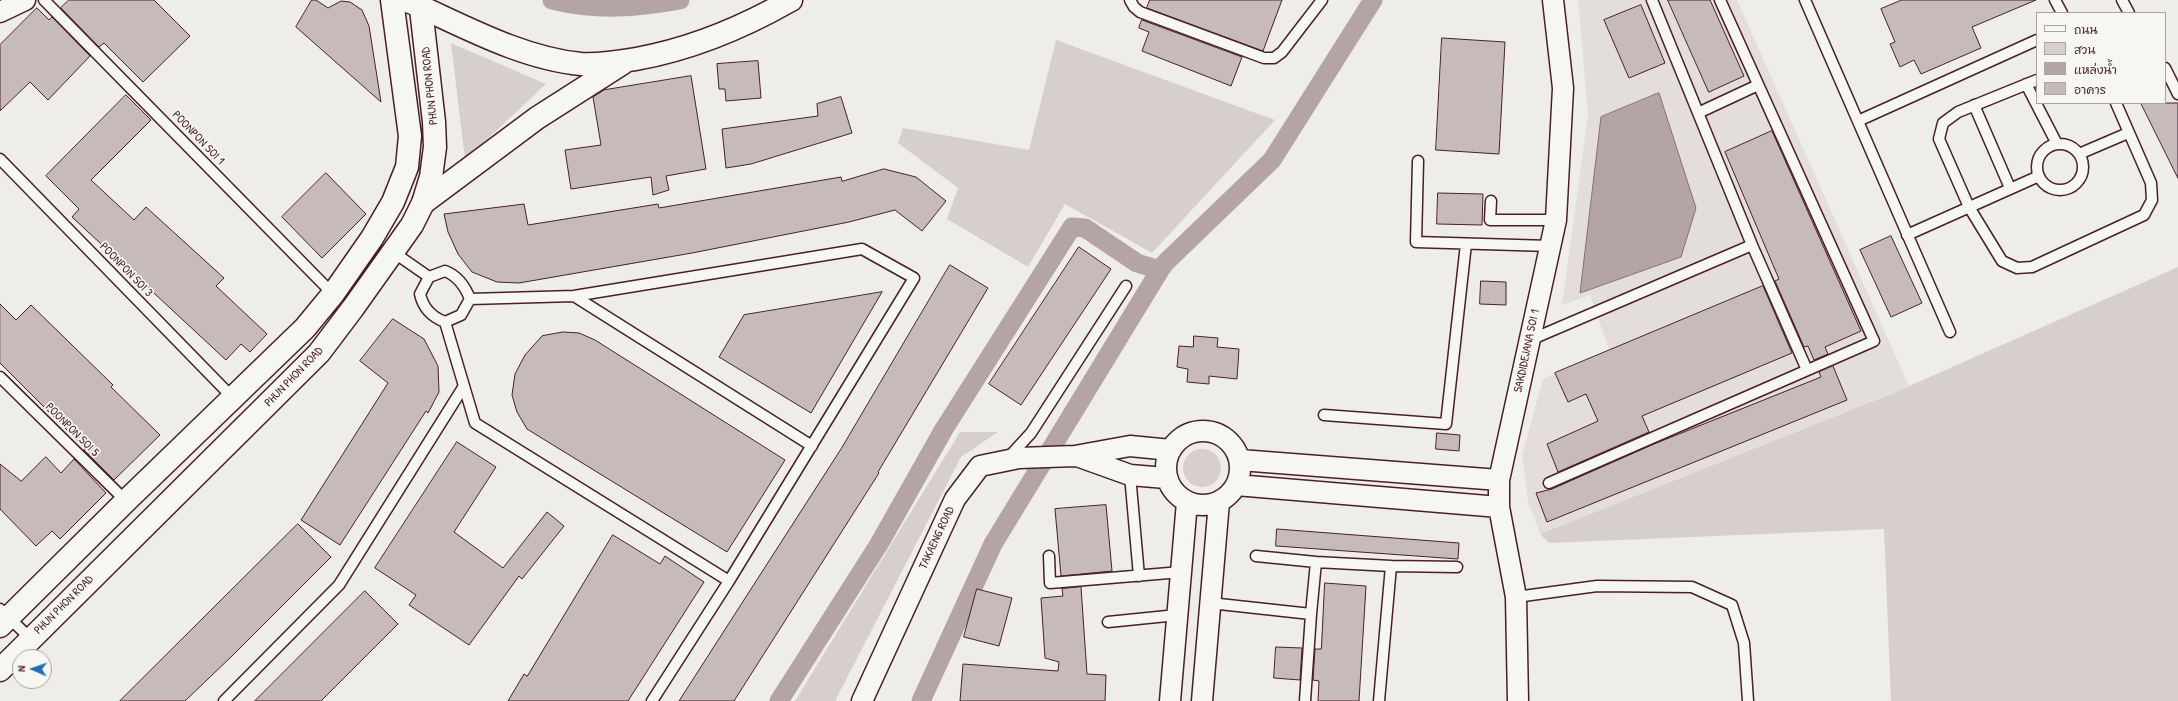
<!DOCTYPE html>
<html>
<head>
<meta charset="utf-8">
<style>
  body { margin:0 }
  #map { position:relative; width:2178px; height:701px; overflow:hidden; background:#efedea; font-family:"Patrick Hand","Playpen Sans Thai",sans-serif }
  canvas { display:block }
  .legend { position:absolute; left:2036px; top:12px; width:130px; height:92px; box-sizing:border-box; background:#f6f6f2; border:1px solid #b1a0a2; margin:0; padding:5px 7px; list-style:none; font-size:12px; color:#4a1f2b }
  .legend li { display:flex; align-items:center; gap:8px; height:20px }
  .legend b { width:20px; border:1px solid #b1a0a2 }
  .north { position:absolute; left:12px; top:649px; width:40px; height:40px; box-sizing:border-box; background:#f6f6f2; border:1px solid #b1a0a2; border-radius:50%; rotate:272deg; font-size:11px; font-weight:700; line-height:16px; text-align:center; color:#4a1f2b }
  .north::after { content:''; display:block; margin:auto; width:14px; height:18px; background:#1f6fb2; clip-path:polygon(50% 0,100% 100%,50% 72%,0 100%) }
</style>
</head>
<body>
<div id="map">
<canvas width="2178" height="701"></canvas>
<ul class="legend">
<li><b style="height:5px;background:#f6f6f2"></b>ถนน</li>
<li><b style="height:11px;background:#d7cfce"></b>สวน</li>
<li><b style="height:11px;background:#b4a4a5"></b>แหล่งน้ำ</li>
<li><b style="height:11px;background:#c6babb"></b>อาคาร</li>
</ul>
<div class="north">N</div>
</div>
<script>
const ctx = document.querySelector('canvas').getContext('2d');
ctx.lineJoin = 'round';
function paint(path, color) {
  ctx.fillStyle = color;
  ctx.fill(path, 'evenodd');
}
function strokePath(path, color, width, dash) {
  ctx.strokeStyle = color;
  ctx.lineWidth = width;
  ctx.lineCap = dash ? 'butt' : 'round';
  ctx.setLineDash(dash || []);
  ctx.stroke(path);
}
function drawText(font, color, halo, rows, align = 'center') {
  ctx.font = font + ' "Patrick Hand",sans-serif';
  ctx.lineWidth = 3.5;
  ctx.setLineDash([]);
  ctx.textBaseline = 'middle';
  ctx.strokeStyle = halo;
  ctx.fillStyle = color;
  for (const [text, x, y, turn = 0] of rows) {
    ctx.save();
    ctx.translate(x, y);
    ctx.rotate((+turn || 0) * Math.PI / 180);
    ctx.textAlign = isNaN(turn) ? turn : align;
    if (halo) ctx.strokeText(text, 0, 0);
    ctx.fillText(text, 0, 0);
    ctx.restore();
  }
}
paint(new Path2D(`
  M1578,0H1737L1909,386L1540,534L1528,501L1522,455L1543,379L1609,350L1590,295L1562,305L1588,115Z`), '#e3dedc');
paint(new Path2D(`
  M1056,40L1275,120L1152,253L1065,204L1028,267L947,219L958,188L898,143L903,128L1029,150Z
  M451,43L546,84L465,160Z
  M2178,267V701H1891L1884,529L1549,543L1540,534L1898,391Z
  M960,432H998L961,457L835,701H795Z
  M1183 468a19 19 0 1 1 38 0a19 19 0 1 1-38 0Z`), '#d7cfce');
const water = new Path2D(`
  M1659,93L1696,208L1681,257L1580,293L1601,117Z`);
paint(water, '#b4a4a5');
strokePath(water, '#8a6f74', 1);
strokePath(new Path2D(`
  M552,0C596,11 637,8 680,0
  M779,701L879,544L944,429L1072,227L1085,228L1137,263L1160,270
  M921,701L993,544L1160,270L1165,263L1272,160L1373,0`), '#b4a4a5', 19);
const building = new Path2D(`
  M69,0H154L190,36L143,82L104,43L99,47L61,8Z
  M312,0H316L328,8L341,1L350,2L362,10L369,26L381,102L296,27Z
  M1150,0H1282L1263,51L1147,8Z
  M1668,0H1710L1744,76L1709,92Z
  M1902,0H2036L1972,27L1981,48L1921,74L1914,60L1900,67L1890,44L1895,42L1881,9Z
  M1641,5L1665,63L1629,78L1604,20Z
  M37,8L49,20L52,17L90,56L48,100L30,82L0,111V45Z
  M1142,20L1242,57L1231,86L1142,51L1149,32L1139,28Z
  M1442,38L1505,42L1499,154L1436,150Z
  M758,61L761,98L726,101L725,89H719L717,64Z
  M691,76L706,169L666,176L669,190L653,195L651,177L571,189L565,150L601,145L593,97L604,90Z
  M126,95L151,120L91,180L134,220L146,207L224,278L216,286L267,334L250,352L241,344L226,360L72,217L79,209L46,176Z
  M841,97L852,133L751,164L726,168L722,129L818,116L817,104Z
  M2141,103H2178V178Z
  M1772,131L1861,331L1825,347L1828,354L1814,360L1808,346L1804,347L1775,281L1779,279L1725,152Z
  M884,169L916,177L946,201L922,231L895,210L849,222L692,253L519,283L497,282L472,272L458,254L448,232L444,214L524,204L528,225L658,204L659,208L841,177L842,181Z
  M326,173L366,214L322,258L282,217Z
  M1438,193L1483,194L1482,225L1437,224Z
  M1891,236L1922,303L1891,317L1860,250Z
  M1079,247L1111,269L1021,405L989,384Z
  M950,265L988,288L878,472L879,473L734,701H679L841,449Z
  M1481,281L1506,282V305L1480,304Z
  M1763,286L1792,353L1642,416L1649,432L1558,472L1547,444L1598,421L1586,394L1568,402L1555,373Z
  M882,292L811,413L719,357L744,315Z
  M0,304L16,320L31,305L113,385L111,387L160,435L114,480L84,450L85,448L0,363Z
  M393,319L424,339L438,366L439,392L428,413L426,411L340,545L301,520L388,383L360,361Z
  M563,332L579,333L595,340L785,460L727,552L527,429L517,412L512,395L515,374L525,355L542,336Z
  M1194,336L1218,338L1217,347L1239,349L1237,379L1209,376V384L1187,382L1188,369L1177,367L1179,346L1193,347Z
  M1833,366L1847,400L1547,522L1536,493L1552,489L1654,444L1821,377L1819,372Z
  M1437,433L1460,435L1459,451L1436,449Z
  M457,442L496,467L454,532L503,568L547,512L564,526L522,579L519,576L469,645L409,605L416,595L375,568Z
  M46,457L61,473L74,459L106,493L60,539L52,531L36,546L0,509V464L21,481Z
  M1106,505L1112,571L1061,576L1055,509Z
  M298,524L331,557L233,655L185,701H120Z
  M1277,529L1459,543L1458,559L1276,546Z
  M613,535L660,564L665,556L704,582L628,701H508L524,674L527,676Z
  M1325,583L1366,586L1359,701H1318L1319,681L1313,680L1315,649H1321Z
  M1081,587L1087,674L1106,675L1105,701H960L963,664L1058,671L1059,662L1045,658L1041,598L1063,596L1062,589Z
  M977,589L1012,598L999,646L964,637Z
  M365,591L398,624L321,701H255Z
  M1276,647L1302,648L1300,680L1274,678Z`);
paint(building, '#c6babb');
strokePath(building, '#4a1f2b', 1);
const service = new Path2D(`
  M44,0L333,294
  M1130,0L1134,7L1140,12L1264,58H1274L1282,52L1322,0
  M1652,0L1752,245L1807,370
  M1805,0L1950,332
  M2055,0L2062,13
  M2122,0L2129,13
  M2165,68L2178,94
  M2037,80L1958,112L1943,123L1939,139L1969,207L2002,261L2017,268L2032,267L2144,215L2152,200L2151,183L2116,103
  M2026,84L2057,144
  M1974,105L2010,188
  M1698,113L1758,85
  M1858,121L2037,40
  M2037 167a23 23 0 1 1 46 0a23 23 0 1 1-46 0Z
  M2079,154L2128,133
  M0,159L233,398
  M1418,161L1416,242L1550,246
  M1491,201L1490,220H1556
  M1907,235L2039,176
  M393,252L429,277
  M445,271C458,276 465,286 470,299L461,315L445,322C432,317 423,308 420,294L429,277Z
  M574,296L812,446
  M470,299L574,296L862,249L914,278L729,581L652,701
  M445,322L475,423L729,581
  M1530,340L1752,245
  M0,377L126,501
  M1324,415L1446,424L1466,244
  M1008,458L1031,433L1126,286
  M1130,475L1139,576
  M1549,483L1874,341L1720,0
  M1049,556L1050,583L1181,572
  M1256,556L1316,562
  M1516,597L1597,586L1692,587L1732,605L1744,643L1748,701
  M1210,603L1311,614L1305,701
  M0,609L30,638
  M1311,614L1316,562L1391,566
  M1108,622L1177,615
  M224,701L339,585L464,386
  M1379,701L1391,566L1457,567`);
const minor = new Path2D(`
  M401,0L421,7
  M0,12L25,0
  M1166 468a37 37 0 1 1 74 0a37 37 0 1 1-74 0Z
  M1077,456L1130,475L1166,478
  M1240,460L1499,480
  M1236,485L1499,507
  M862,701L955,499L980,466L1019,458L1075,456L1130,446L1171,450
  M1170,701L1187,502
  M1202,701L1219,502
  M1518,701L1516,597L1499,507V480L1556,220L1563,88L1553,0`);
const tertiary = new Path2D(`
  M421,7C471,30 526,59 581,64C599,65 618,62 636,59C692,49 742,28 791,0
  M423,203L537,118L623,63`);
const secondary = new Path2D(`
  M0,626L126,501L305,328L333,294L372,238L393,202L407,167L410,136L392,0
  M0,670L319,353L353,308L412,225L423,203L431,177L435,147L434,122L420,0`);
strokePath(service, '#4a1f2b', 13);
strokePath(minor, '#4a1f2b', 23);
strokePath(tertiary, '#4a1f2b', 25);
strokePath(secondary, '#4a1f2b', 25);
strokePath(service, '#f6f6f2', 10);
strokePath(minor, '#f6f6f2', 20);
strokePath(tertiary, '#f6f6f2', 22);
strokePath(secondary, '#f6f6f2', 22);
drawText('12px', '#4a1f2b', '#f6f6f2', [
  ["PHUN PHON ROAD",430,86,-96],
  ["POONPON SOI 1",198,138,46],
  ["POONPON SOI 3",126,270,46],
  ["SAKDIDEJANA SOI 1",1527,351,-78],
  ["PHUN PHON ROAD",294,377,-46],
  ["POONPON SOI 5",72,430,45],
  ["TAKAENG ROAD",937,538,-65],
  ["PHUN PHON ROAD",64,605,-45]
]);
</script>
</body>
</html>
